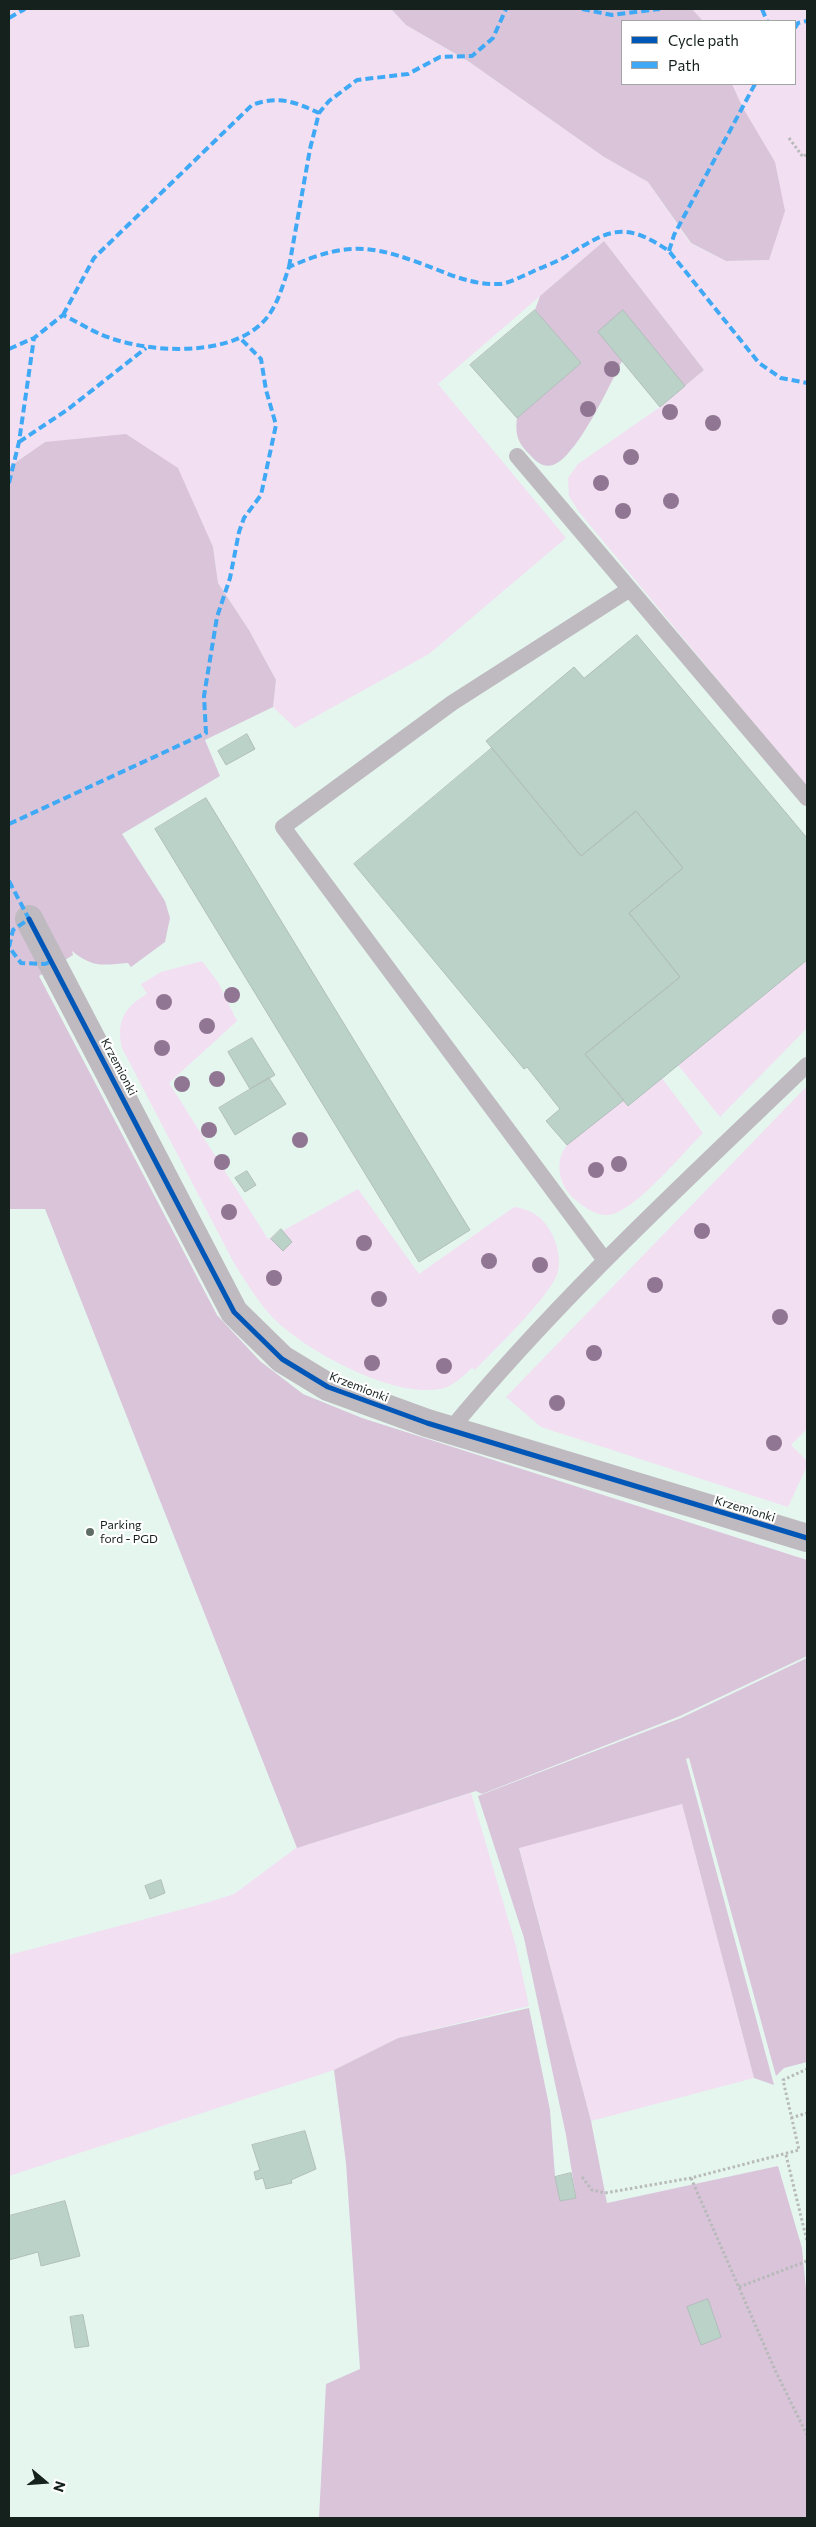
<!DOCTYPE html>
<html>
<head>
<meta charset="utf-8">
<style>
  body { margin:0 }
  #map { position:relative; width:816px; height:2527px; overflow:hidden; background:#e5f6ef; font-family:Commissioner,sans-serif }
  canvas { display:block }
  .frame { position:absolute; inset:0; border:10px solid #15211c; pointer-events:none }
  .legend { position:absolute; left:621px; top:20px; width:175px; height:65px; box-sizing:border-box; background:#fff; border:1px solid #a1a6a4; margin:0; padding:6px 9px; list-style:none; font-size:15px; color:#15211c }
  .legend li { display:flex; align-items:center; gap:10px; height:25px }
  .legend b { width:25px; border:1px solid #a1a6a4 }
  .north { position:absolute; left:20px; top:2457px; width:50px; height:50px; -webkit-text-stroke:4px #fff; paint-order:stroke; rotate:108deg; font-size:14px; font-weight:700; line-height:20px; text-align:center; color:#15211c }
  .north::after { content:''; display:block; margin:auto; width:18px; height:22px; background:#15211c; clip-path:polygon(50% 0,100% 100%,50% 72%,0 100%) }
</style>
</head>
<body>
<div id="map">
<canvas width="816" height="2527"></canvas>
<div class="frame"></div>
<ul class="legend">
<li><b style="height:6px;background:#0057b8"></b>Cycle path</li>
<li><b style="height:6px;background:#3fa9f5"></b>Path</li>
</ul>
<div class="north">N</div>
</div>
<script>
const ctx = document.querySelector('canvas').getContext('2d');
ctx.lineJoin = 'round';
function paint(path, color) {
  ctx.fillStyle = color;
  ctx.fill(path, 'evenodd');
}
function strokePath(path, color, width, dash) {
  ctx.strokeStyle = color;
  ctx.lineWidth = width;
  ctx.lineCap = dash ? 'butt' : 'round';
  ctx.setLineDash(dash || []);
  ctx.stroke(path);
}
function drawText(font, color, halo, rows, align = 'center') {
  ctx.font = font + ' Commissioner,sans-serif';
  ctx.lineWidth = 4.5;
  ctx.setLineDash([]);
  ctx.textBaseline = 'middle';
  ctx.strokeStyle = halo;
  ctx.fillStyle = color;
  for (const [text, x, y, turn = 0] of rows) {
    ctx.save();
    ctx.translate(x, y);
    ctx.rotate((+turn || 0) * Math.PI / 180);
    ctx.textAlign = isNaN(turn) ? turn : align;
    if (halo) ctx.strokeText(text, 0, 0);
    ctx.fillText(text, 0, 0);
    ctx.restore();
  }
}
paint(new Path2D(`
  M9,9H391L406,25L468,61L604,157L648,182L690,243L726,261L769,260L743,108L732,84H795V21H703L692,9H807V788L579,512L569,496L568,478L578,464L660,407L704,370L604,241L438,384L566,538L429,654L295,728L273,707L276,680L249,630L218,583L213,547L45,442L9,467Z
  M807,960V1028L720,1117L678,1065Z
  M202,961L218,982L237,1021L169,1083L268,1239L358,1189L419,1274L514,1207C533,1210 543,1217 552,1234C557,1245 561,1258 558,1271C554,1293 493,1351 475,1370L472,1368C464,1375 455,1385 444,1388C397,1401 306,1351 273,1318C258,1302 247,1283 235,1265L122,1048C116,1022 124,1007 147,994L141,984L161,972Z
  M662,1078L703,1133C683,1153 638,1207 613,1214C600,1218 587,1209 578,1202C561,1190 552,1164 567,1145C576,1133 610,1111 624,1100L629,1106Z
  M807,1086V1429L791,1445L807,1461V1466L788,1507L541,1427L506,1397Z
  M471,1793L516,1946L529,2006L398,2038L334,2070L9,2176V1955L206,1903L234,1894L296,1848Z
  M682,1804L754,2078L591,2121L519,1847Z`), '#f2dff2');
paint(new Path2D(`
  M391,9H692L703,21H622V84H732L743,108L775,162L785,211L769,260L726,261L691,243L648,182L604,157L468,61L406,25Z
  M604,241L704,370L685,386L622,361C610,384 577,457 553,465C544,468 536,462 530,455C518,443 515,435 517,418L580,363L535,310L540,296Z
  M126,434L178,468L213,547L218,583L249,630L276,680L273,707L205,740L220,776L122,834L165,901L170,918L165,942L131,967L128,963C102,965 93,968 72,951L73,955L39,976L217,1315L260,1361L303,1394L362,1418L807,1560V1656L680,1716L482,1794L476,1791L297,1848L45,1209H9V467L45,442Z
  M807,1658V2062L784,2068L776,2076L689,1758L686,1759L774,2085L754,2078L682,1804L519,1848L591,2121L607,2203L778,2166L802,2248L807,2300L806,2518H319L326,2384L360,2369L346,2163L334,2070L398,2038L529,2008L550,2110L555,2176L560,2201L576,2198L566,2135L524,1938L478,1796L681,1718Z`), '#d9c4da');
const building = new Path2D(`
  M535,310L581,363L517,418L470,365Z
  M623,310L685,386L660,407L598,332Z
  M637,635L807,838V960L628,1106L585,1054L680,977L629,913L683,868L636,811L581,856L486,741L574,667L584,678Z
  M247,734L255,749L226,765L218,751Z
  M492,748L581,856L636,811L683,868L629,913L680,977L585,1054L624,1100L567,1145L546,1121L560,1109L527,1067L524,1069L354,864Z
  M206,798L470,1230L419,1262L155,829Z
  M252,1038L275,1075L250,1089L228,1052Z
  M269,1078L286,1104L235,1135L219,1108Z
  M247,1171L256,1185L245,1192L235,1178Z
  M281,1229L292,1242L283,1251L271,1239Z
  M161,1880L165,1893L150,1899L145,1886Z
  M305,2131L316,2169L291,2180L292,2183L266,2189L263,2178L256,2180L254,2172L260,2170L252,2145Z
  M571,2173L576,2198L560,2201L555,2177Z
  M65,2201L80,2256L41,2266L38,2252L9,2260V2216Z
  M708,2299L721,2337L701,2345L687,2307Z
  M83,2315L89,2346L75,2348L70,2317Z`);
paint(building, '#bbd2c9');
strokePath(building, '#b1beb9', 1);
strokePath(new Path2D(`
  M789,138L803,157L807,154
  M791,2118L807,2113
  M786,2155L807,2241
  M582,2177L592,2190L605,2193L691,2178L799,2150L783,2080L807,2069
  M691,2178L775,2370L807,2435
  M739,2287L807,2261`), '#b8baba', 3, [2.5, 2.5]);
strokePath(new Path2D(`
  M517,456L807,798
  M604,1259L283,827L452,703L630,589
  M450,1430C559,1298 684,1183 807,1065`), '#bebabf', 16);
strokePath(new Path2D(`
  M29,919L234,1312L282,1359L328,1387L427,1423L807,1538`), '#bebabf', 28);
strokePath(new Path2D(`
  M582,9L612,15L660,9
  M762,9L767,21
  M9,18L25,9
  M795,28L798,23L807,21
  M669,251L674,235L755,84
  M289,267L310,149L319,113L329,101L357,80L408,74L440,57L472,56L493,38L506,9
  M63,315L94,258L252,105C279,95 295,102 319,113
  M9,349L34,338
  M19,442L67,410L146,348
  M9,483L19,442L34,338L63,315C76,321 88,329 100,334C143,353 225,358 261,324C277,309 282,287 289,267C352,239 376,246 438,270C458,278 477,285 500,284C510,283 522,276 532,272C544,266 558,262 570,254C611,228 626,222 669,251L759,363L781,378L807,383
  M9,824L206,733L204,696L217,617L230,578L239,532L244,518L261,495L276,425L266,390L261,359L240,338
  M9,881L29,919L13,930L9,947L21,963L45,964L52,961`), '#3fa9f5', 4, [8, 4]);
strokePath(new Path2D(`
  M29,919L234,1312L282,1359L328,1387L427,1423L807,1538`), '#0057b8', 5);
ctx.fillStyle = '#917693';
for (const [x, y] of [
  [612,369],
  [588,409],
  [670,412],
  [713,423],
  [631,457],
  [601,483],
  [671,501],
  [623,511],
  [232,995],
  [164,1002],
  [207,1026],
  [162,1048],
  [217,1079],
  [182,1084],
  [209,1130],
  [300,1140],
  [222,1162],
  [619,1164],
  [596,1170],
  [229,1212],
  [702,1231],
  [364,1243],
  [489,1261],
  [540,1265],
  [274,1278],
  [655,1285],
  [379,1299],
  [780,1317],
  [594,1353],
  [372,1363],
  [444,1366],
  [557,1403],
  [774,1443]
]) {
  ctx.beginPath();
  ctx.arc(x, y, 8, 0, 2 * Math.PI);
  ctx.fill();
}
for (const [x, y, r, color] of [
  [90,1532,5,"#5e6c66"]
]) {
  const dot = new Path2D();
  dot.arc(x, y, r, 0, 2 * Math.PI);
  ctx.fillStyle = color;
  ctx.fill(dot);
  strokePath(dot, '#fff', 2);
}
drawText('12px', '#15211c', '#fff', [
  ["Krzemionki",119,1067,62],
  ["Krzemionki",359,1387,21],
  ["Krzemionki",745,1509,17]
]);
drawText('12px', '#15211c', '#fff', [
  ["Parking",100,1525],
  ["ford - PGD",100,1539]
], 'left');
</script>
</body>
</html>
